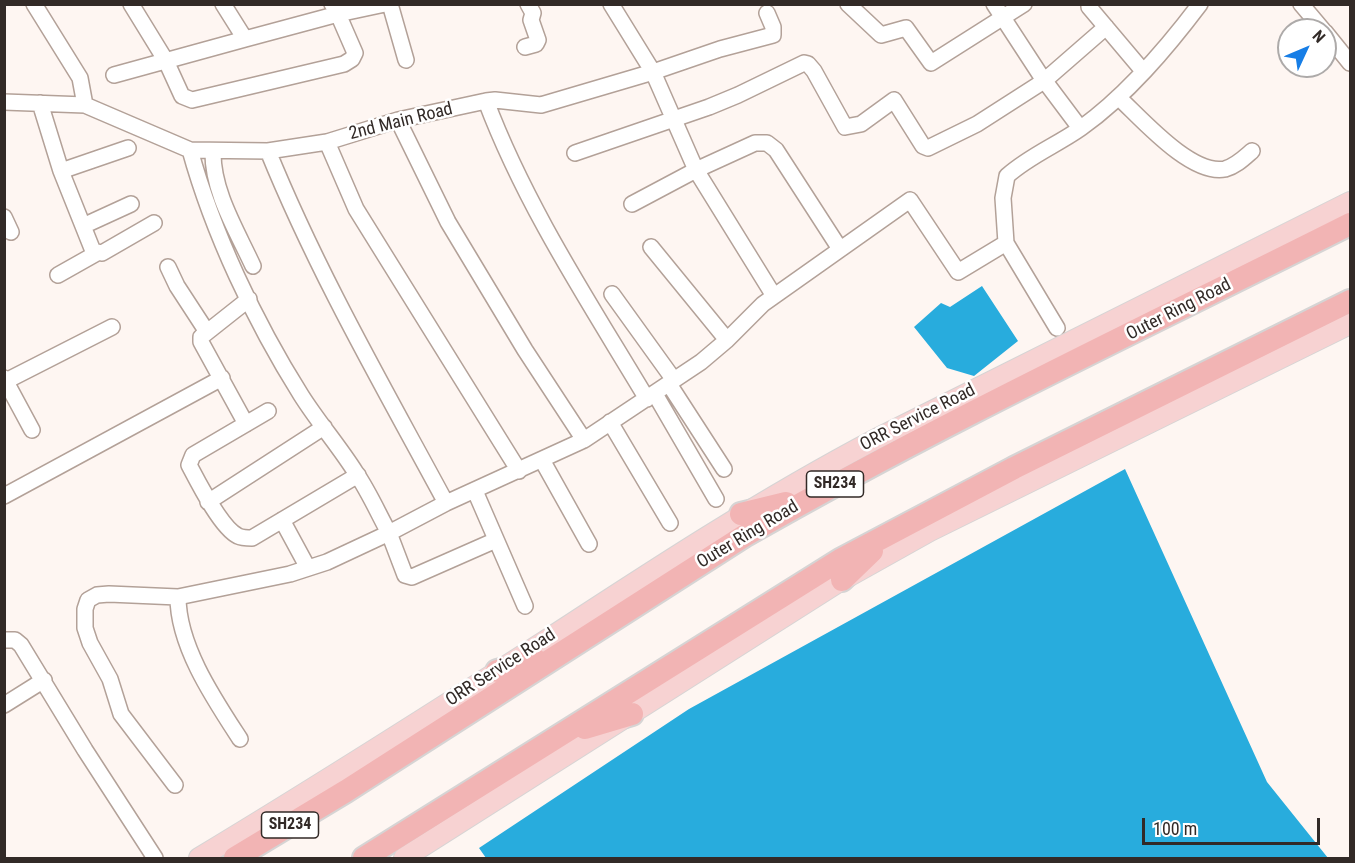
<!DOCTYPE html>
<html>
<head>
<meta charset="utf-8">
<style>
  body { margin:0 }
  #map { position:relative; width:1355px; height:863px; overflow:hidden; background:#fef6f2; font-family:"Roboto Condensed",sans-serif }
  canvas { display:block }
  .frame { position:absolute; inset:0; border:6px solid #322a27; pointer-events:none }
  .north { position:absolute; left:1277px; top:18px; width:60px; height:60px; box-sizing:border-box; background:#fff; border:2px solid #adaaa9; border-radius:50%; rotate:46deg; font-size:16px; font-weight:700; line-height:24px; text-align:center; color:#322a27 }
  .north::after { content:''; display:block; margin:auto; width:21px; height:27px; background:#177ee6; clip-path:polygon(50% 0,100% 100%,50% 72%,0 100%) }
  .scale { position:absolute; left:1142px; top:818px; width:178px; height:27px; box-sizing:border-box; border:3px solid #322a27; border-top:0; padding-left:8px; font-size:18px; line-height:21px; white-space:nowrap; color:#322a27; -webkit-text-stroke:4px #fff; paint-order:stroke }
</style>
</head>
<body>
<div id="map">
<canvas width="1355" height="863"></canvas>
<div class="frame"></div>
<div class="north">N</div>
<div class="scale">100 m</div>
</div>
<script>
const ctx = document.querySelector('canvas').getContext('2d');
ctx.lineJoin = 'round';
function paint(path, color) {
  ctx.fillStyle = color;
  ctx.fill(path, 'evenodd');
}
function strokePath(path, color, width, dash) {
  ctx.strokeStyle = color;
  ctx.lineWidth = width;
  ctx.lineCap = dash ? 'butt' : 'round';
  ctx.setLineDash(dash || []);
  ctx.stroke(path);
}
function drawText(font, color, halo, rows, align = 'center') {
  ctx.font = font + ' "Roboto Condensed",sans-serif';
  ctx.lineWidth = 5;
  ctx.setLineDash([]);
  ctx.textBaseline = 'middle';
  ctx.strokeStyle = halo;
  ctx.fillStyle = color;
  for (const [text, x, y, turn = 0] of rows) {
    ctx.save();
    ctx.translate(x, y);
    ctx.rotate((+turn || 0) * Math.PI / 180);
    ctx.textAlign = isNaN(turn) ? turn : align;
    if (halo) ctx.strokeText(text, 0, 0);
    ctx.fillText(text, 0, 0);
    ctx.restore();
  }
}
paint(new Path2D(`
  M982,286L1018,341L974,376L947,368L914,327L941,303L950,307Z
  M1125,469L1267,782L1328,858H486L479,848L689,709Z`), '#28acdd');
const minor = new Path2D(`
  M34,4L80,78L85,105
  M131,4L166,61L182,96L192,100L344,64L352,59L355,53L338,14L332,4
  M223,4L245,39L338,14L385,4
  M390,4L406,60
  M611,4L653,72L696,170L774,296
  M848,4L881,35L906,28L931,63L1024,4
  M994,4L1041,76L1080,128
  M1301,4L1323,30
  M1089,7L1143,71
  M1325,32L1350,63
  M525,47L536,44L538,40L531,20L533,13L528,4
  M114,75L245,39
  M1118,97C1141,118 1191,176 1225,169C1236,166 1244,158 1252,151
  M486,101C526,207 589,302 647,399
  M4,102L85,105L190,150L268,151L327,142L398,120L486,101L495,100L541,105L653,72L720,49L773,35V27L767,13
  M40,103L61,171L93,251L102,253L154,223
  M398,120L448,222L525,350L584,440
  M327,142L356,209L519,471
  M190,150C213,233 255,322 301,395C318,422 339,446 356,473C369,492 378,513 389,533L446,503L584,440L701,362L727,340L763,304L910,200L958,272L1006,243
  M213,151C212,191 237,231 253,266
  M268,151C318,274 384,388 446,503
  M575,153L709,107L738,95L804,63L808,64L814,71L845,127L861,124L894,100L923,146L928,148L977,124L1044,81L1106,27
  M61,171L128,148
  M632,204L696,170L755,143H767L776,150L840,249
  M4,217L11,232
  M83,226L131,204
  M651,247L727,340
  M168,267L177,286L207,332
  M58,275L97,253
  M612,294L674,380
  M1057,328L1006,243L1003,198L1007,176C1029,156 1057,145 1081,128C1127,95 1166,49 1200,4
  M4,378L32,430
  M6,381L112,327
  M669,384L724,469
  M655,394L716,499
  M268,411L193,455L189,465C198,482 221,528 238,536C242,538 248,538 252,538L358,475
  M610,422L670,523
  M246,424L201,342V337L249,299
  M542,460L589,544
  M475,491L525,606
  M4,496L222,378
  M208,502L324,427
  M282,520L308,568
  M178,597C178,646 214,699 240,739
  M4,640H15L21,645L85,750L155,858
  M4,705L44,680
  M175,785L121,714L110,679L90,643L85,628V609L88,600L97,595L109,594L178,597L290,574L327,562L389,533L405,575L412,577L496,540`);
const major = new Path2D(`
  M199,858C315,788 430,715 545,641C655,569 762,499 878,438L1350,202
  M404,858L837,583L930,531L1350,324`);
const highway = new Path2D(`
  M741,514L786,503
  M842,580L872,551
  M497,671L536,660
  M585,728L632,714
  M235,858L346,791L744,536C941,423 1147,326 1350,224
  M364,858L840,560L1014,468L1350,301`);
strokePath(minor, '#b3a198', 18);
strokePath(major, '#d6d4d4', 22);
strokePath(highway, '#d6d4d4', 26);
strokePath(minor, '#fff', 15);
strokePath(major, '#f7d2d2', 20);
strokePath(highway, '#f2b4b4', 22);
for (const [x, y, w] of [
  [835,484,57],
  [290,825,57]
]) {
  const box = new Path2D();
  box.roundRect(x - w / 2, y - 13, w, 26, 4.5);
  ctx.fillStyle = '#fff';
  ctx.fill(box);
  strokePath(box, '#322a27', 1.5);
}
drawText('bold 16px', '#322a27', null, [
  ["SH234",835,484],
  ["SH234",290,825]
]);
drawText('18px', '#322a27', '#fff', [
  ["2nd Main Road",401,122,-14],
  ["Outer Ring Road",1179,310,-27],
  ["ORR Service Road",918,418,-27],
  ["Outer Ring Road",748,535,-31],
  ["ORR Service Road",501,668,-33]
]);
</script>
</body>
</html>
